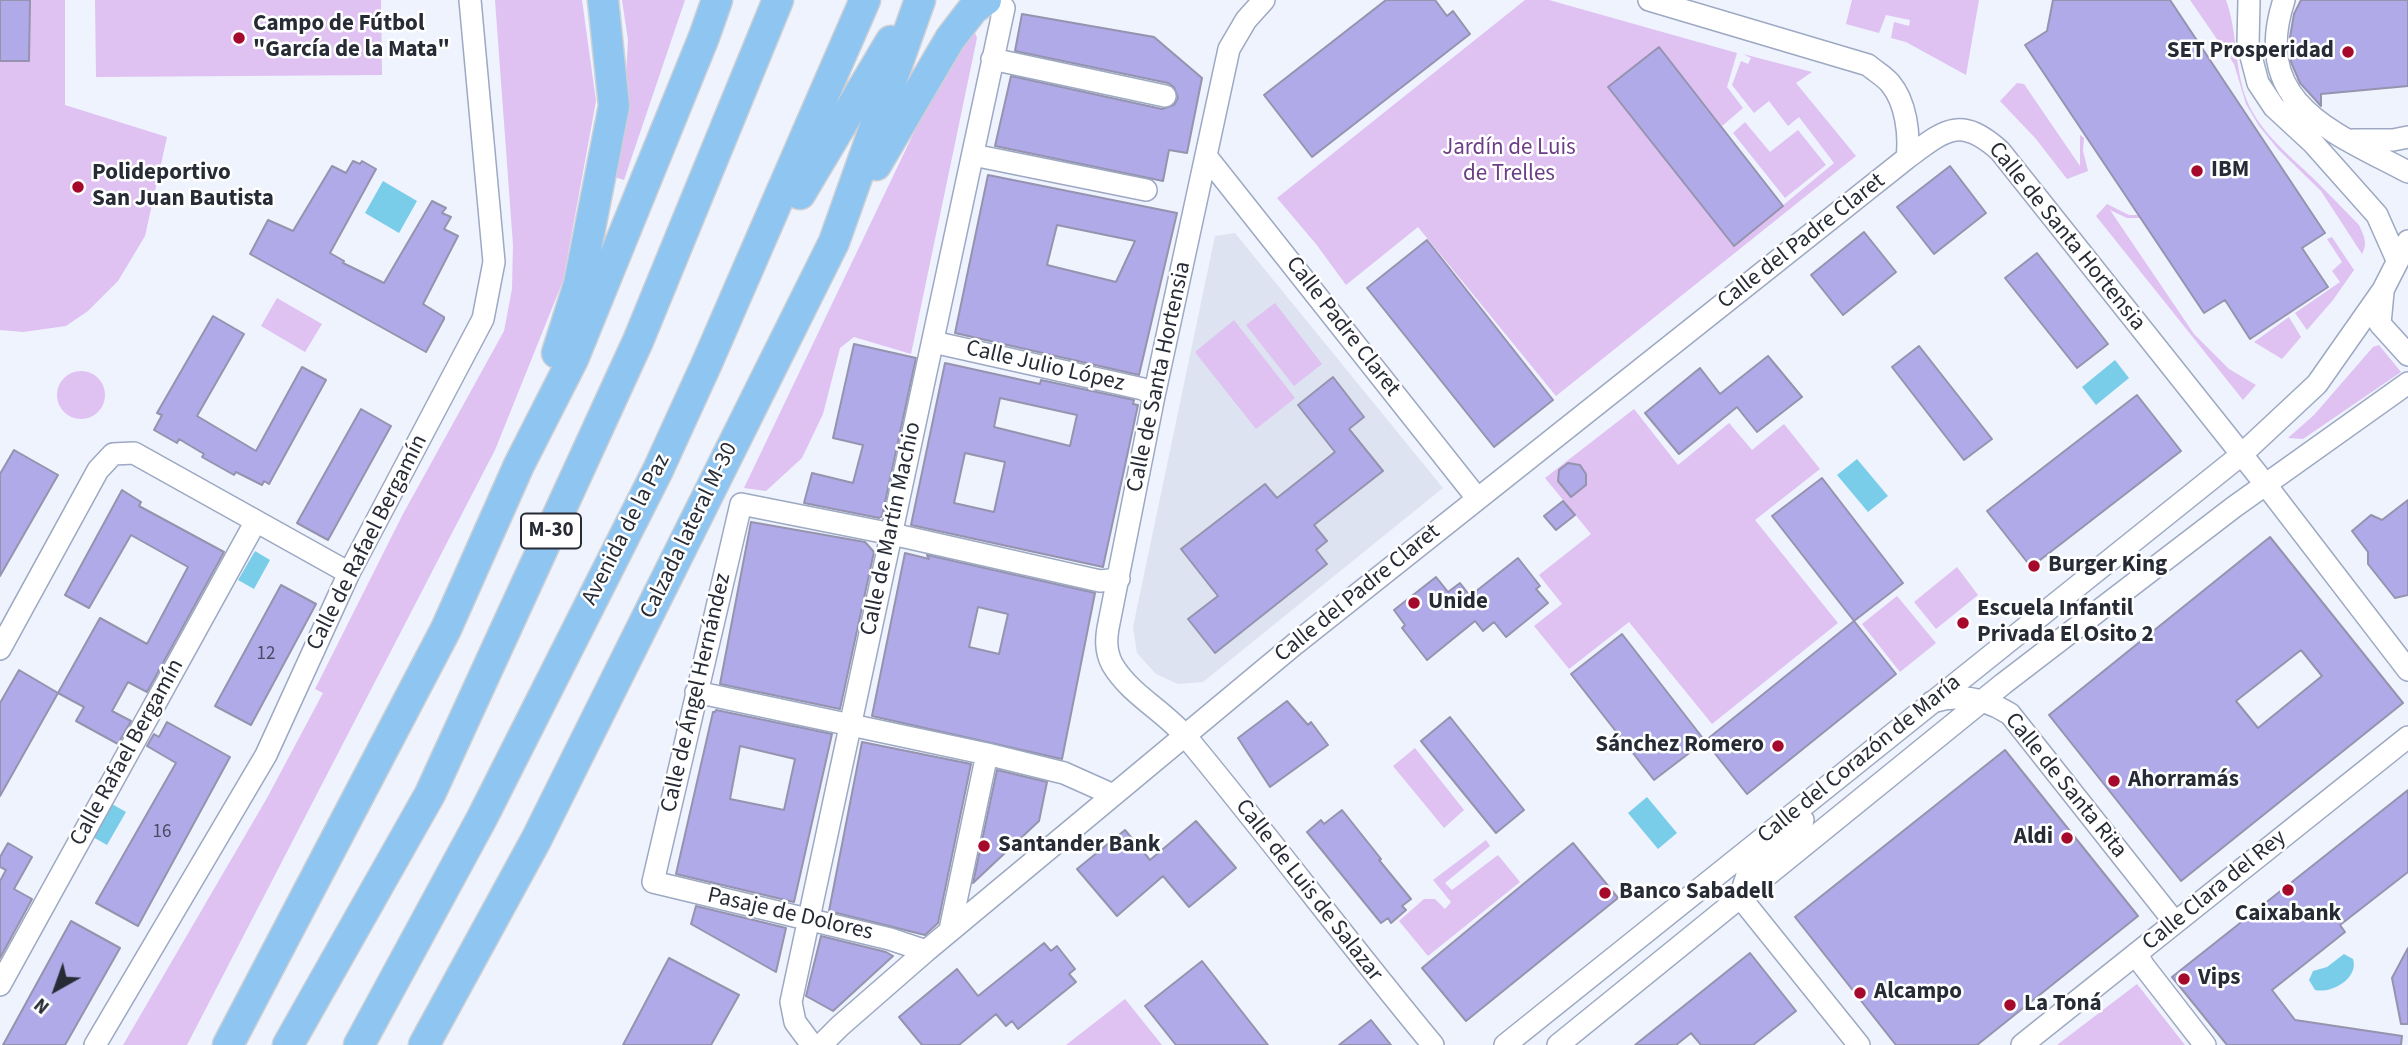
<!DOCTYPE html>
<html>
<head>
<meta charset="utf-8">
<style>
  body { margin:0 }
  #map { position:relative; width:2408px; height:1045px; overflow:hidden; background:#eef3fe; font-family:"Source Sans 3",sans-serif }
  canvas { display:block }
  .north { position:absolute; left:21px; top:954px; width:70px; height:70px; -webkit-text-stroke:5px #fff; paint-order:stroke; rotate:220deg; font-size:19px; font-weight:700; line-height:28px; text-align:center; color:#262b35 }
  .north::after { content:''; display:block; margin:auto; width:24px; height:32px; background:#262b35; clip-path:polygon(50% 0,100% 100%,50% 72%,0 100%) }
</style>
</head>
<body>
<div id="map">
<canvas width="2408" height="1045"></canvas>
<div class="north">N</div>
</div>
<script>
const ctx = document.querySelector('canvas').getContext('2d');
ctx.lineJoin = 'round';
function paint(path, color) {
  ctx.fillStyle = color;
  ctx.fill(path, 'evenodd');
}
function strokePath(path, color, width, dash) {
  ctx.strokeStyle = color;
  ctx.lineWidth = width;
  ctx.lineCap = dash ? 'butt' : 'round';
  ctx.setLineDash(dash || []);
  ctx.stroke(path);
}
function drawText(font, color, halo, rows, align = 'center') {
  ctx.font = font + ' "Source Sans 3",sans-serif';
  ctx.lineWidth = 5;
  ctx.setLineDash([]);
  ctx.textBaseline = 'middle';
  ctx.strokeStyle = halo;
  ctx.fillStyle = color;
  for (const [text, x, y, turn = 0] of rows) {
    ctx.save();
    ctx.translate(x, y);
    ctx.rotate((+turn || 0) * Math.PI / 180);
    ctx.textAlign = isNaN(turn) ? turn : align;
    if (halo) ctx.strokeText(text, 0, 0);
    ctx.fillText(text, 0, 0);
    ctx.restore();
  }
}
paint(new Path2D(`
  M1235,233L1443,488L1203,682L1178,684L1156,674L1137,653L1133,627L1215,236Z`), '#dde3f1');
paint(new Path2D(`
  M0,0H65V105L167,137L145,236L118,281L88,311L66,326L23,332L0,330Z
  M95,0H381L382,75L96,77Z
  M495,0H582L596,101L563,281L495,450L187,1045H123L267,798L323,693L315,689L403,514L504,331L512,289L513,245Z
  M622,0H685L624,180L615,177L624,109L628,40Z
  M1525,0H1549L1737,53L1727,87L1743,108L1722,126L1659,47L1608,88L1734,246L1834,163L1799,117L1788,126L1769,101L1754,113L1732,85L1741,61L1748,64L1751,58L1743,54L1812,72L1796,83L1856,156L1556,396L1418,227L1346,285L1316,244L1277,198Z
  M1852,0H1979L1966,75L1906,42L1891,38L1894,22L1909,26L1910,20L1886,15L1879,33L1846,24Z
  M2190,0H2226C2238,33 2234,68 2247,101C2260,132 2290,156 2314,179C2329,194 2344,210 2359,225C2364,236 2368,243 2362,254L2321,191L2278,149L2259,126L2246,104L2234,64Z
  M973,28L977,38L911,354L854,337L840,348L823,414L802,458L766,491L744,488L929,101Z
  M2017,83L2024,84L2080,166V135L2084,138L2083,151L2088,171L2067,179L2036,139L2000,101Z
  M1745,122L1770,152L1798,130L1826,165L1785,198L1733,133Z
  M2107,204L2129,215H2139L2141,218H2127L2110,210L2194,334L2229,369L2256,385L2243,400L2096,216Z
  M2332,237L2354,270L2333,300L2307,330L2295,313L2340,282L2332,271L2342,262L2327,239Z
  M277,298L322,324L305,352L261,326Z
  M1275,303L1322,364L1294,386L1246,325Z
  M2289,317L2301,337L2282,359L2254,342Z
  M1234,320L1295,398L1256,429L1195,352Z
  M2379,345L2401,372L2303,439L2288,438L2314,415L2373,347Z
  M57 395a24 24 0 1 1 48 0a24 24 0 1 1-48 0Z
  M1634,409L1678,465L1729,423L1752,450L1784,424L1820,469L1755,520L1838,623L1712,724L1629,622L1569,669L1534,626L1562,604L1539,575L1591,534L1545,478Z
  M1957,567L1978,595L1936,629L1914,602Z
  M1897,596L1936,643L1900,672L1862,624Z
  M1415,748L1464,810L1444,828L1393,766Z
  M1486,840L1490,846L1445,883L1452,890L1498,855L1520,882L1428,956L1399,921L1424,899H1435L1445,909L1451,902L1433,880Z
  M2137,984L2185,1045H2057Z
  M1125,999L1162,1045H1066Z`), '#dfc1f2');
paint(new Path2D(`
  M383,181L417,201L399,233L365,213Z
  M2115,360L2129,378L2096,405L2082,387Z
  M1857,459L1888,496L1868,512L1837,475Z
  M255,551L270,560L254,589L238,580Z
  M1647,797L1677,833L1658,849L1628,813Z
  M112,804L126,812L107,845L93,837Z
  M2344,954L2353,959C2359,978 2332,994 2315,990L2309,980L2313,971L2327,967Z`), '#79cde9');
const building = new Path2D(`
  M0,0H30L29,61H0Z
  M1386,0H1435L1447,16L1453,11L1470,34L1312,157L1264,95Z
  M2053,0H2170L2325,233L2302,248L2328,287L2250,339L2225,300L2204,313L2025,45L2047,31Z
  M2301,0H2408V86L2321,94V106L2300,83L2291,62L2290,37L2294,14Z
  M1022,14L1154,37L1202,78L1187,153L1169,150L1163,181L995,146L1011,76L1162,109L1174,105L1178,98L1174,87L1168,83L1015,51Z
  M1659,47L1783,206L1734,246L1608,87Z
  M353,161L360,164L362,161L376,169L330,253L344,261L343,263L384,283L432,201L446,208L442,213L451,217L444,229L458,236L423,304L444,317V319L426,352L250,254L268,220L293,231L332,166L346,173Z
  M1950,166L1986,213L1934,254L1897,207Z
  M988,175L1177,213L1139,375L955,333ZM1057,225L1135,241L1116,282L1047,265Z
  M1864,232L1896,272L1843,315L1811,275Z
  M1427,240L1553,400L1494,447L1367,288Z
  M2037,253L2108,344L2077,368L2005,278Z
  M213,316L244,334L197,416L256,451L302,367L326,380L269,484L264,481L262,485L236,472L234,475L202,457L204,454L179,439L177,443L154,430L162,415L157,413Z
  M854,344L916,358L882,516L879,518L804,503L812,473L853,483L863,445L833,438Z
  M1919,346L1992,439L1964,460L1892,367Z
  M1768,356L1802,397L1757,432L1737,407L1679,454L1645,413L1700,368L1720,394Z
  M945,363L1040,384L1041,380L1134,400L1133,404L1138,405L1103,567L911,525ZM1000,398L1077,415L1070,446L994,427ZM965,453L1005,462L994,512L954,503Z
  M1333,377L1364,417L1349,429L1383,471L1314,525L1327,541L1316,550L1327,564L1215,653L1188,619L1218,596L1181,549L1265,484L1277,498L1335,452L1298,405Z
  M2137,395L2181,451L2031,567L1987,511Z
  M361,409L391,426L328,540L297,523Z
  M14,450L58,475L0,576V474Z
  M1568,463L1580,465L1586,474V485L1571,497L1558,481L1559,470Z
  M1822,478L1903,583L1854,621L1772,516Z
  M122,490L141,502L139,506L224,552L147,692L128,682L112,711L131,721L118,744L76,721L84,707L58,693L100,618L147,644L188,567L131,535L89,608L65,595Z
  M2408,500V595L2395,598L2368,564V552L2352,531L2371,515L2382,520Z
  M1563,501L1575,515L1556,530L1544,516Z
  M751,522L865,542L874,552L840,709L720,684Z
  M2270,537L2403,703L2181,881L2049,715ZM2301,650L2322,676L2258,728L2236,701Z
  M905,553L929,559L927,555L1095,593L1062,759L872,716ZM978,607L1008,614L999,654L969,647Z
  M1518,558L1540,586L1536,589L1548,603L1506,637L1494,622L1483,631L1475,621L1427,660L1402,628L1405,625L1394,610L1436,577L1448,592L1460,583L1470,596Z
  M281,585L316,604L251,725L215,706Z
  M1854,621L1896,674L1747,794L1705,741Z
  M1622,634L1705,741L1654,780L1571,674Z
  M19,670L58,693L0,796V703Z
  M1287,701L1308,725L1311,722L1328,745L1270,787L1238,738Z
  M716,710L832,734L794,902L676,874L713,712H715ZM740,746L795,759L784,810L730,799Z
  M1450,717L1524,810L1496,833L1421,741Z
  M167,722L230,757L138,926L96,903L176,763L147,746L154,734L159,737Z
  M862,742L971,764L938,923L925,935L829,911Z
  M2005,750L2138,916L1977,1045H1896L1795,917Z
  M997,770L1047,782L1039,821L973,883Z
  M2408,790V872L2340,925L2345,932L2272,990L2295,1020L2402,1036L2401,1045H2227L2172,977Z
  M1342,810L1381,859L1379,860L1411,899L1402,906L1406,910L1391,923L1388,918L1381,923L1307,832L1321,820L1324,824Z
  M1196,821L1236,868L1189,907L1163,876L1117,916L1077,869L1125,830L1150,860Z
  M8,843L32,857L14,889L32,899L0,958V881L6,870L0,867V857Z
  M1573,843L1618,898L1466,1021L1422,968Z
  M696,906L786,928L776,972L691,924Z
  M71,921L120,948L65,1045H3Z
  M821,936L886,952L893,956L833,1011L806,996Z
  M1044,943L1051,951L1057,946L1075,969L1069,974L1076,982L1018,1029L1012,1021L1006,1026L996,1014L959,1045H922L899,1017L957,969L978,996Z
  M2408,948V1024H2401L2392,978Z
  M1750,953L1796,1011L1753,1045H1701L1691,1033L1676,1045H1635Z
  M669,958L739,995L711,1045H623Z
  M1202,961L1268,1045H1176L1145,1006Z
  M1371,1020L1391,1045H1339Z`);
paint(building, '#b1aae9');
strokePath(building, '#9593ae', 2);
const minor = new Path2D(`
  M1264,0L1246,20L1229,49L1154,396L1109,623C1106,637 1105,650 1112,664C1130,695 1165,711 1187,738C1271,839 1349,944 1433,1045
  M1649,0L1868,65C1875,71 1884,76 1890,83C1906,102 1910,134 1907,158
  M2249,0L2248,45L2258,83L2274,107L2313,143L2377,215L2397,260
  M2284,0C2250,104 2333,132 2408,172
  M992,59L1165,96
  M2353,140H2393L2408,137
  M973,155L1146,190
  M1206,156L1477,498
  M2383,292L2380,324L2408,355
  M933,342L1143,389L1154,396
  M0,649L98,470L113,454L134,453L349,573
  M696,692L987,754L1064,773L1111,794
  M1932,702C1960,693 1986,699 2010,714L2169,915L2173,924
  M1740,897L1859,1045
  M1740,897L1748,872L1784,840L1803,820
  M950,930L987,754
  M926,951L890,939L653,882L741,504L892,534L1100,581L1119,579
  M2137,953L2143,965L2205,1045
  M0,985L256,521
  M95,1045L266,755L349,573L483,319L494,262L470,0
  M812,1045L795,1022L791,1002L1004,8
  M821,1045L840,1026L926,951L1295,644L1907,158C1945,130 1960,115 2000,151L2266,485L2408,670
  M1505,1045L2241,455L2317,384L2383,290L2408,241
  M1558,1045L2003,684L2234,507L2408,383
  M2022,1045L2408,737`);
const highway = new Path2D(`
  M876,165L950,39L973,9L986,0
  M800,194L891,41
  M557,353L579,284L614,106L603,0
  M228,1045L446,629L519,465L573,359L704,37L717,0
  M288,1045L430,794L638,341L778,0
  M359,1045L482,818L658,470L707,363L865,0
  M424,1045L536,840L834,242L920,0`);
strokePath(minor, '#9da8c2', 24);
strokePath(highway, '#cfd0d3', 33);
strokePath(minor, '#fff', 21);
strokePath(highway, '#8fc5f1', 30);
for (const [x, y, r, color] of [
  [239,38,7,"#a50a2c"],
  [2348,52,7,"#a50a2c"],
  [2197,171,7,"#a50a2c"],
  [78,187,7,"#a50a2c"],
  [2034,566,7,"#a50a2c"],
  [1414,603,7,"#a50a2c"],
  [1963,623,7,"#a50a2c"],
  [1778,746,7,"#a50a2c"],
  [2114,781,7,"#a50a2c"],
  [2067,838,7,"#a50a2c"],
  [984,846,7,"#a50a2c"],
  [2288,890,7,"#a50a2c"],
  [1605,893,7,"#a50a2c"],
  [2184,979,7,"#a50a2c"],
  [1860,993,7,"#a50a2c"],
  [2010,1005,7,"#a50a2c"]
]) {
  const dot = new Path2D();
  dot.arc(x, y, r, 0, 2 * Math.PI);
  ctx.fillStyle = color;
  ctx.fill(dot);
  strokePath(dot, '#fff', 2.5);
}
drawText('19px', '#494b62', null, [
  ["12",266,655],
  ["16",162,833]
]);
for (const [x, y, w] of [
  [551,531,60]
]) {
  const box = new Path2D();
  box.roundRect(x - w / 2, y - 17.5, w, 35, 5);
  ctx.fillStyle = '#fff';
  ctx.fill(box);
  strokePath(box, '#262b35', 2);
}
drawText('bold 21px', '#262b35', null, [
  ["M-30",551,531]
]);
drawText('bold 23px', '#262b35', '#fff', [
  ["Campo de Fútbol",253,25],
  ["\"García de la Mata\"",253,51],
  ["SET Prosperidad",2334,52,"right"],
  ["IBM",2211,171],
  ["Polideportivo",92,174],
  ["San Juan Bautista",92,200],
  ["Burger King",2048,566],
  ["Unide",1428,603],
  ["Escuela Infantil",1977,610],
  ["Privada El Osito 2",1977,636],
  ["Sánchez Romero",1764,746,"right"],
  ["Ahorramás",2128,781],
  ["Aldi",2053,838,"right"],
  ["Santander Bank",998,846],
  ["Banco Sabadell",1619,893],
  ["Caixabank",2288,915,"center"],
  ["Vips",2198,979],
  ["Alcampo",1874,993],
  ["La Toná",2024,1005]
], 'left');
drawText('23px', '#6a3d84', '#fff', [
  ["Jardín de Luis",1509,149],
  ["de Trelles",1509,175]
]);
drawText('23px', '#262b35', '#fff', [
  ["Calle de Santa Hortensia",2066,237,51],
  ["Calle del Padre Claret",1802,242,-38],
  ["Calle Padre Claret",1342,327,52],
  ["Calle Julio López",1045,367,13],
  ["Calle de Santa Hortensia",1160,377,-78],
  ["Calle de Martín Machio",892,529,-78],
  ["Avenida de la Paz",627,530,-63],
  ["Calzada lateral M-30",690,531,-64],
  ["Calle de Rafael Bergamín",368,543,-63],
  ["Calle del Padre Claret",1358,594,-39],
  ["Calle de Ángel Hernández",697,693,-77],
  ["Calle Rafael Bergamín",128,753,-61],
  ["Calle del Corazón de María",1860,760,-39],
  ["Calle de Santa Rita",2065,786,51],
  ["Calle de Luis de Salazar",1308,891,52],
  ["Calle Clara del Rey",2215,891,-39],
  ["Pasaje de Dolores",790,915,13]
]);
</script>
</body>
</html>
